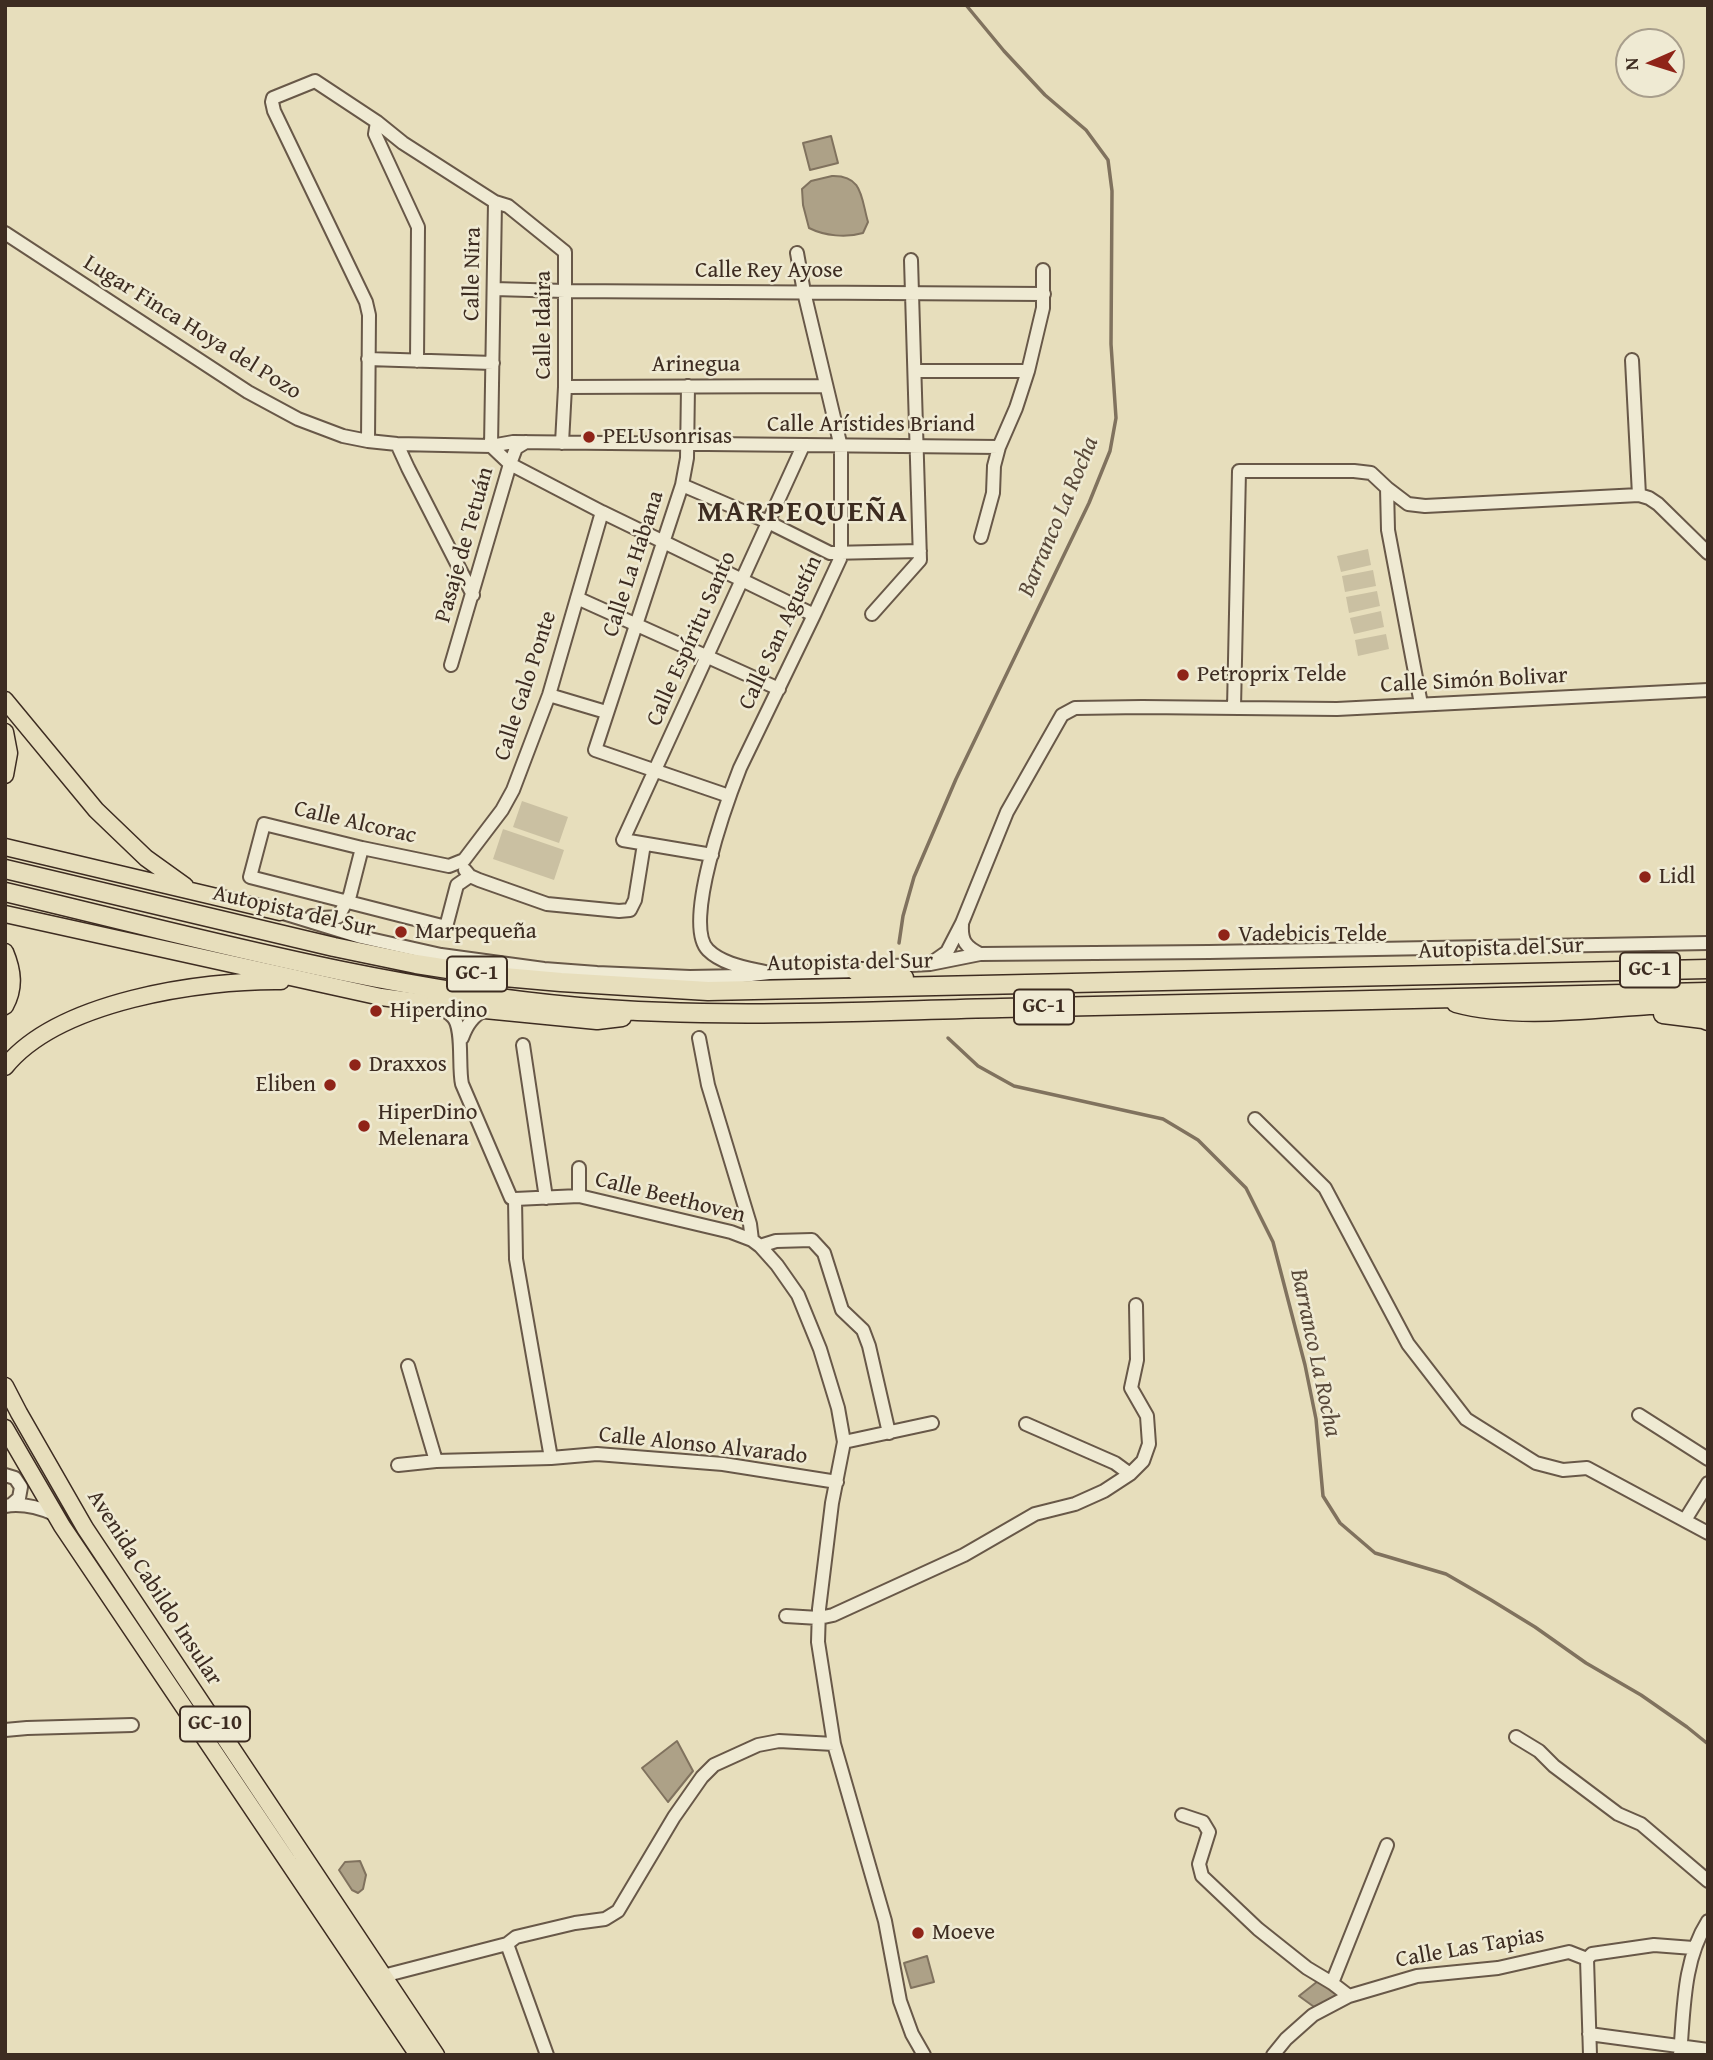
<!DOCTYPE html>
<html>
<head>
<meta charset="utf-8">
<style>
  body { margin:0 }
  #map { position:relative; width:1713px; height:2060px; overflow:hidden; background:#e7debc; font-family:"Gentium Book Plus",serif }
  canvas { display:block }
  .frame { position:absolute; inset:0; border:7px solid #3d2c21; pointer-events:none }
  .north { position:absolute; left:1615px; top:28px; width:70px; height:70px; box-sizing:border-box; background:#efead3; border:2px solid #a89e8c; border-radius:50%; rotate:267deg; font-size:19px; font-weight:700; line-height:28px; text-align:center; color:#3d2c21 }
  .north::after { content:''; display:block; margin:auto; width:24px; height:32px; background:#8f2418; clip-path:polygon(50% 0,100% 100%,50% 72%,0 100%) }
</style>
</head>
<body>
<div id="map">
<canvas width="1713" height="2060"></canvas>
<div class="frame"></div>
<div class="north">N</div>
</div>
<script>
const ctx = document.querySelector('canvas').getContext('2d');
ctx.lineJoin = 'round';
function paint(path, color) {
  ctx.fillStyle = color;
  ctx.fill(path, 'evenodd');
}
function strokePath(path, color, width, dash) {
  ctx.strokeStyle = color;
  ctx.lineWidth = width;
  ctx.lineCap = dash ? 'butt' : 'round';
  ctx.setLineDash(dash || []);
  ctx.stroke(path);
}
function drawText(font, color, halo, rows, align = 'center') {
  ctx.font = font + ' "Gentium Book Plus",serif';
  ctx.lineWidth = 5;
  ctx.setLineDash([]);
  ctx.textBaseline = 'middle';
  ctx.strokeStyle = halo;
  ctx.fillStyle = color;
  for (const [text, x, y, turn = 0] of rows) {
    ctx.save();
    ctx.translate(x, y);
    ctx.rotate((+turn || 0) * Math.PI / 180);
    ctx.textAlign = isNaN(turn) ? turn : align;
    if (halo) ctx.strokeText(text, 0, 0);
    ctx.fillText(text, 0, 0);
    ctx.restore();
  }
}
paint(new Path2D(`
  M1368,549L1371,565L1341,572L1337,556Z
  M1373,570L1376,586L1345,592L1342,576Z
  M1377,591L1380,606L1349,613L1346,597Z
  M1381,611L1384,627L1354,634L1350,618Z
  M1386,634L1389,649L1358,656L1355,640Z
  M522,801L568,817L559,843L513,827Z
  M503,829L564,850L554,880L493,859Z`), '#cac0a2');
const water = new Path2D(`
  M831,136L838,163L810,170L803,143Z
  M832,176C863,175 861,198 868,222L863,233C846,238 825,236 809,228L803,205L802,189L811,181Z
  M677,1741L693,1771L668,1802L642,1768Z
  M360,1861L366,1875L363,1889L358,1893L352,1890L339,1870L345,1862Z
  M927,1956L934,1982L911,1988L904,1963Z
  M1318,1981L1338,1994L1317,2009L1299,1996Z`);
paint(water, '#ada187');
strokePath(water, '#80725e', 2);
strokePath(new Path2D(`
  M899,943L903,916L914,877L956,779L1089,503L1110,451L1116,418L1111,344L1112,191L1108,160L1086,130L1045,95L1004,51L966,5
  M948,1038L978,1066L1014,1086L1163,1119L1198,1140L1246,1188L1273,1242L1305,1365L1316,1419L1323,1496L1340,1523L1375,1553L1446,1574L1491,1600L1535,1627L1586,1663L1641,1695L1687,1727L1708,1744`), '#80725e', 3.5);
const minor = new Path2D(`
  M377,122L375,134L418,227L417,361
  M5,233L248,392L298,419L343,436L368,441L397,444L491,446L513,442L999,447
  M494,289L565,291L1044,294
  M368,359L493,363
  M1632,360L1639,495
  M916,371H1028
  M688,386L687,458L682,485L595,750L729,796
  M565,387L826,386
  M368,441L369,315L366,302L274,111L272,102L273,98L315,81L377,122L403,143L495,202L508,206L565,252V387L562,443
  M397,444L408,468L473,595
  M491,446L510,464L602,512L814,615
  M491,446L495,202
  M682,485L768,522L830,553L920,551
  M1387,488L1408,504L1425,506L1639,495L1649,498L1658,504L1708,553
  M981,537L993,493L994,466L999,447L1016,408L1028,371L1043,308V270
  M577,598L779,689
  M872,614L920,560L911,260
  M451,665L510,464L516,448L526,442
  M549,695L606,712
  M1234,708L1239,471H1354L1371,473L1387,488L1388,530L1421,704
  M712,855L623,840L803,446
  M465,870L470,876L479,880L547,904L619,911L630,910L635,900L644,844
  M470,876L457,885L446,927L250,877L264,824L362,848L449,866L464,860L502,810L513,790L549,695L602,512
  M280,912L361,937L441,955L544,969L597,973L690,977L742,976L769,973L856,971L874,967L930,964L980,954
  M312,916L322,918L338,917L350,895L362,848
  M962,925C961,941 966,947 980,954L1209,952L1708,943
  M930,964L947,952L962,923L1007,812L1062,715L1075,708L1142,707L1337,709L1708,690
  M769,973C749,968 723,965 708,950C682,925 727,801 740,768L814,615L840,559L841,552V447L804,292L797,253
  M437,1006C442,1009 448,1012 452,1016C464,1026 458,1067 462,1084L511,1198L515,1199L516,1259L551,1458
  M462,1038C467,1024 473,1016 486,1009
  M699,1038L708,1085L750,1224L752,1240L760,1246L777,1265L798,1295L820,1349L838,1408L844,1442L832,1503L819,1609L818,1642L834,1744L885,1921L900,2001L912,2034L924,2055
  M523,1045L546,1198
  M1255,1119L1325,1188L1408,1344L1466,1419L1536,1463L1563,1470L1587,1468L1708,1533
  M579,1196V1168
  M515,1199L579,1196L731,1232L752,1240
  M760,1246L776,1241L812,1240L824,1253L842,1310L863,1330L869,1346L889,1433
  M408,1366L436,1461
  M1639,1415L1708,1459
  M1026,1424L1115,1463L1130,1474
  M844,1442L932,1423
  M398,1465L436,1461L551,1458L597,1454L723,1464L837,1482
  M5,1475L15,1478L21,1487L19,1498L11,1505
  M5,1506C23,1503 38,1507 54,1514
  M1685,1520L1708,1483
  M786,1616L819,1618L833,1615L964,1555L1035,1514L1075,1504L1104,1491L1130,1474L1143,1461L1149,1444L1147,1416L1131,1388L1137,1360L1136,1305
  M5,1730L27,1728L132,1725
  M1516,1737L1539,1751L1554,1766L1618,1814L1641,1824L1708,1881
  M1182,1815L1203,1822L1209,1832L1199,1864L1202,1876L1258,1929L1307,1968L1332,1983L1349,1996
  M507,1944L547,2055
  M1587,1959L1590,2055
  M383,1976L507,1944L516,1937L575,1923L605,1919L618,1911L674,1817L702,1777L714,1765L758,1745L779,1741L834,1744
  M1332,1983L1387,1845
  M1589,2034L1708,2050
  M1273,2055L1286,2039L1313,2015L1349,1996L1417,1976L1498,1968L1569,1952L1587,1959L1592,1954L1654,1945L1693,1948
  M1680,2055C1684,2009 1683,1960 1708,1921`);
const major = new Path2D(`
  M5,700L96,810L146,858L185,886
  M5,732L9,753L5,775
  M5,847L280,912
  M5,914L381,997L434,1004
  M5,952C13,971 15,988 5,1006
  M5,1067C58,1001 201,980 281,981
  M5,1386L19,1413L85,1528L436,2055
  M5,1428L62,1526L418,2055`);
const highway = new Path2D(`
  M5,869L334,947L416,964L493,976L561,982L708,991L1708,969
  M5,892C195,937 385,990 579,1007C719,1019 861,1011 1001,1008C1237,1004 1472,997 1708,992
  M856,971L904,978
  M1456,1003C1514,1019 1588,1009 1649,1005C1668,1004 1688,1005 1708,1004
  M434,1004L597,1020L622,1017
  M1663,1014L1703,1019L1708,1021`);
strokePath(minor, '#685848', 16);
strokePath(major, '#3d2c21', 19);
strokePath(highway, '#3d2c21', 21);
strokePath(minor, '#efead3', 12);
strokePath(major, '#e7debc', 16);
strokePath(highway, '#e7debc', 18);
for (const [x, y, r, color] of [
  [589,437,7,"#8f2418"],
  [1183,675,7,"#8f2418"],
  [1645,877,7,"#8f2418"],
  [401,932,7,"#8f2418"],
  [1224,935,7,"#8f2418"],
  [376,1011,7,"#8f2418"],
  [355,1065,7,"#8f2418"],
  [330,1085,7,"#8f2418"],
  [364,1126,7,"#8f2418"],
  [918,1933,7,"#8f2418"]
]) {
  const dot = new Path2D();
  dot.arc(x, y, r, 0, 2 * Math.PI);
  ctx.fillStyle = color;
  ctx.fill(dot);
  strokePath(dot, '#efead3', 2.5);
}
for (const [x, y, w] of [
  [1650,970,60],
  [477,974,60],
  [1044,1007,60],
  [215,1724,70]
]) {
  const box = new Path2D();
  box.roundRect(x - w / 2, y - 17.5, w, 35, 5);
  ctx.fillStyle = '#efead3';
  ctx.fill(box);
  strokePath(box, '#3d2c21', 2);
}
drawText('bold 21px', '#3d2c21', null, [
  ["GC-1",1650,970],
  ["GC-1",477,974],
  ["GC-1",1044,1007],
  ["GC-10",215,1724]
]);
drawText('23px', '#3d2c21', '#efead3', [
  ["Calle Rey Ayose",769,271],
  ["Calle Nira",473,274,-89],
  ["Calle Idaira",544,325,-90],
  ["Lugar Finca Hoya del Pozo",192,328,32],
  ["Arinegua",696,365],
  ["Calle Arístides Briand",871,425],
  ["Pasaje de Tetuán",465,545,-74],
  ["Calle La Habana",634,564,-72],
  ["Calle San Agustín",781,633,-65],
  ["Calle Espíritu Santo",692,639,-66],
  ["Calle Simón Bolivar",1474,681,-3],
  ["Calle Galo Ponte",526,686,-72],
  ["Calle Alcorac",355,823,13],
  ["Autopista del Sur",294,912,13],
  ["Autopista del Sur",1501,949,-2],
  ["Autopista del Sur",850,963,-1],
  ["Calle Beethoven",670,1198,14],
  ["Calle Alonso Alvarado",703,1446,6],
  ["Avenida Cabildo Insular",154,1588,57],
  ["Calle Las Tapias",1470,1948,-10]
]);
drawText('23px', '#3d2c21', '#efead3', [
  ["PELUsonrisas",603,437],
  ["Petroprix Telde",1197,675],
  ["Lidl",1659,877],
  ["Marpequeña",415,932],
  ["Vadebicis Telde",1238,935],
  ["Hiperdino",390,1011],
  ["Draxxos",369,1065],
  ["Eliben",316,1085,"right"],
  ["HiperDino",378,1113],
  ["Melenara",378,1139],
  ["Moeve",932,1933]
], 'left');
drawText('italic 24px', '#59493a', '#efead3', [
  ["Barranco La Rocha",1059,517,-67],
  ["Barranco La Rocha",1315,1353,78]
]);
ctx.letterSpacing = '2px';
drawText('bold 30px', '#3d2c21', '#efead3', [
  ["MARPEQUEÑA",803,513]
]);
ctx.letterSpacing = '0px';
</script>
</body>
</html>
